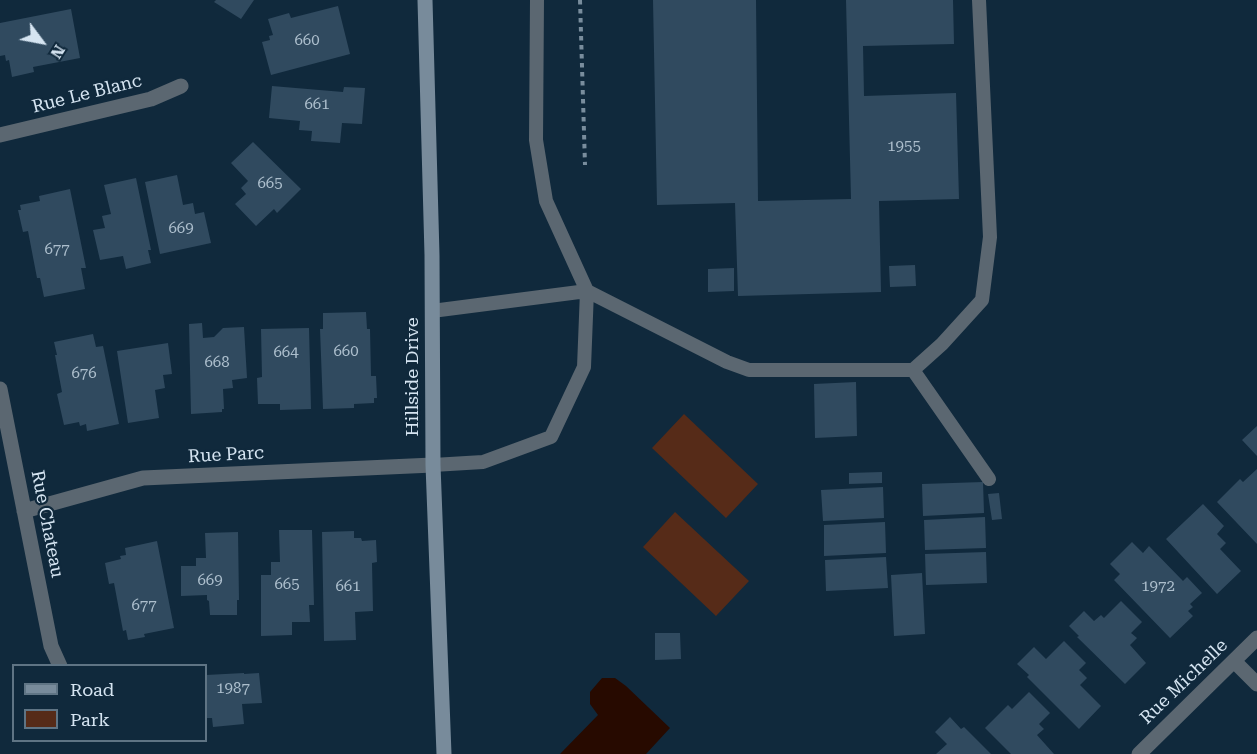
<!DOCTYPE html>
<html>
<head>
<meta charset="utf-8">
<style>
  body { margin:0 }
  #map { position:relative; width:1257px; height:754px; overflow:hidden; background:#10293c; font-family:"Roboto Serif",serif }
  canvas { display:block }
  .legend { position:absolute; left:12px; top:664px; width:195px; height:78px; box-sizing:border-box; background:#10293c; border:2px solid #5f7484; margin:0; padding:8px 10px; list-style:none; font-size:18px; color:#d5e4f1 }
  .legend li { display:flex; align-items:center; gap:12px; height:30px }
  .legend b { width:30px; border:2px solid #5f7484 }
  .north { position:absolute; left:12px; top:12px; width:60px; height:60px; -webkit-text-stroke:4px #10293c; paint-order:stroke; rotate:122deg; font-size:16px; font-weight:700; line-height:24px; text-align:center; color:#d5e4f1 }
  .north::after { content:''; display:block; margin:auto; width:21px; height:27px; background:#d5e4f1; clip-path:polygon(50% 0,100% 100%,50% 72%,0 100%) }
</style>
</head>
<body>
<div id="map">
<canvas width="1257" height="754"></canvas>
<ul class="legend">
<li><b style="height:8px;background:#788b9b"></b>Road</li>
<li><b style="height:16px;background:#562b18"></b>Park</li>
</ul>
<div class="north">N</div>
</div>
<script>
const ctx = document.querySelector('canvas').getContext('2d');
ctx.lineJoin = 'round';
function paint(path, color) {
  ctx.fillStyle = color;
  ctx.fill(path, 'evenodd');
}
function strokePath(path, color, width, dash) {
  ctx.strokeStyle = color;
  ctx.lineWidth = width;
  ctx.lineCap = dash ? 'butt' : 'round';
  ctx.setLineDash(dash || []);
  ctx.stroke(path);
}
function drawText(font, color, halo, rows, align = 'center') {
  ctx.font = font + ' "Roboto Serif",serif';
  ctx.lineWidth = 4.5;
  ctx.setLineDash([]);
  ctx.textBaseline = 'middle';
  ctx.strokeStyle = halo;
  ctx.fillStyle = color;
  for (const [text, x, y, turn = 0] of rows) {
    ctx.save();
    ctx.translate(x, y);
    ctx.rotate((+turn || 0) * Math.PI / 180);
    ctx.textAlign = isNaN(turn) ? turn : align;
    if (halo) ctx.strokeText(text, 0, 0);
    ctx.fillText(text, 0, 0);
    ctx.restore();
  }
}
paint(new Path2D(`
  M684,414L758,484L726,518L652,448Z
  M675,512L749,581L716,616L643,547Z`), '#562b18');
paint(new Path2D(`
  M602,678H615L626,686L670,728L646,754H560L598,715L590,704V692Z`), '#270a00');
paint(new Path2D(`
  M216,0H254L241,19L214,2Z
  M653,0H756L758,201L851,199L846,0H953L954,44L863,46L864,96L956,93L959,199L879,201L881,292L738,296L735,203L657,205Z
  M338,6L350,54L271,75L262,42L270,40L269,36L273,35L268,19L289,13L291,18Z
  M71,9L80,58L33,67L34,72L12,77L9,60L6,61L5,55L0,56V23Z
  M272,86L343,92L344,87L365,88L362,124L342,123L340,143L311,141L312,131L299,130L300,121L269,118Z
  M253,142L301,189L277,213L274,209L256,226L235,204L246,194L241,188L248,181L231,163Z
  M177,175L183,205L193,203L195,214L204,212L211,243L160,254L145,182Z
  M136,178L151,250H148L151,263L126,269L123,256L100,260L93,230L105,228L102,216L111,214L104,185Z
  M70,189L86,268H81L85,289L44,297L40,278H37L28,231L23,232L18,210H21L20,205L40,201L39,196Z
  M915,265L916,286L890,287L889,266Z
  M734,268V291L708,292V269Z
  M366,312L367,329H370L371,376H376L377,398H374V403L354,404V408L323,409L320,329H323V313Z
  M202,323L203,338L214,337L223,328L244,327L247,378L232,380L233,388L223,389L224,409H222V412L191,414L189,324Z
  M309,328L311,409L280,410V404H258L257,378L262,377L261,329Z
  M93,334L96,347L103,346L119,424L87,431L86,424L80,426L79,422L64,425L57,394L62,392L55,355H57L54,342Z
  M168,343L172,374L163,375L165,388L155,390L159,418L128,423L117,351Z
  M856,382L857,436L815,438L814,384Z
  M1257,426V456L1242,440Z
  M1257,469V544L1217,502L1240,479L1243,482Z
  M882,472V483L849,484V473Z
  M983,482L984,513L923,516L922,484Z
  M883,487L884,518L823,521L821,490Z
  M999,493L1002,519L992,520L988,494Z
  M1203,504L1224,526L1217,534L1226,543L1220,549L1241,571L1217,594L1166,539Z
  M985,517L986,548L925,550L924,520Z
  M885,522L886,553L824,556V525Z
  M279,530H312L314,605H309L310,622H292V635L261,636V575H271V562H280Z
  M354,531V538H361L362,541L376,540L377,562L372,563L373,611L355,612L356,640L324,641L322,532Z
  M238,532L239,600H237V615H210L209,601L207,600V595L181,596V566H196V558H206L205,533Z
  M157,541L174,628L144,634L145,637L128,640L126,630L123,631L114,583L109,584L105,563L121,559L120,556L126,555L125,548Z
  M1132,542L1143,553L1149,546L1183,581L1187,577L1202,593L1190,604L1193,607L1188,611L1193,616L1170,638L1114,580L1120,574L1110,564Z
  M986,552L987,583L926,585L925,554Z
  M886,557L888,588L826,591L825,560Z
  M922,573L925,634L894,636L891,575Z
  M1121,601L1142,622L1131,633L1137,638L1130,645L1146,663L1125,684L1077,637L1079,636L1069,626L1084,611L1094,621L1101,615L1104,618Z
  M655,633H680L681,659L655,660Z
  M1064,641L1086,663L1079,670L1087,678L1080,685L1101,706L1079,729L1027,677L1029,675L1017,664L1034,647L1046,659Z
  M244,673V674L259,673L262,703L242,704L244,724L213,727L212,718H206V675Z
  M1029,692L1050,713L1039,724L1044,729L1037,735L1054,754H1011L985,728L1008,705L1012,709Z
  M950,717L961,729L964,727L991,754H936L947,744L935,732Z`), '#304a5f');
strokePath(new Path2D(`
  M580,0L585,165`), '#798d9d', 4, [4.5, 4.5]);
strokePath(new Path2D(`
  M432,311L587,291L727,362L749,370H913L942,344L982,300L990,237L979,0
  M913,370L989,479
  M433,465L483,462L551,437L584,367L587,291L546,201L536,140L537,0`), '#5b6771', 14);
strokePath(new Path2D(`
  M0,135L151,99L181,86
  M0,389L51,646L60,666
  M24,511L143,478L433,465
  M1234,661L1257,684
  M1139,754L1257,638`), '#5b6771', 15);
strokePath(new Path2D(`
  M425,0L432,255L433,465L444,754`), '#788b9b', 15);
drawText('15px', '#acbecc', null, [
  ["660",307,41],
  ["661",317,105],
  ["1955",904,147],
  ["665",270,184],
  ["669",181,229],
  ["677",57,250],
  ["660",346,352],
  ["664",286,353],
  ["668",217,363],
  ["676",84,374],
  ["669",210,581],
  ["665",287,585],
  ["661",348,587],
  ["1972",1158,587],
  ["677",144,606],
  ["1987",233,689]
]);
drawText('18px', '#d5e4f1', '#10293c', [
  ["Rue Le Blanc",87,94,-14],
  ["Hillside Drive",413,377,-90],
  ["Rue Parc",226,455,-3],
  ["Rue Chateau",47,524,79],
  ["Rue Michelle",1184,682,-44]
]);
</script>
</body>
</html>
